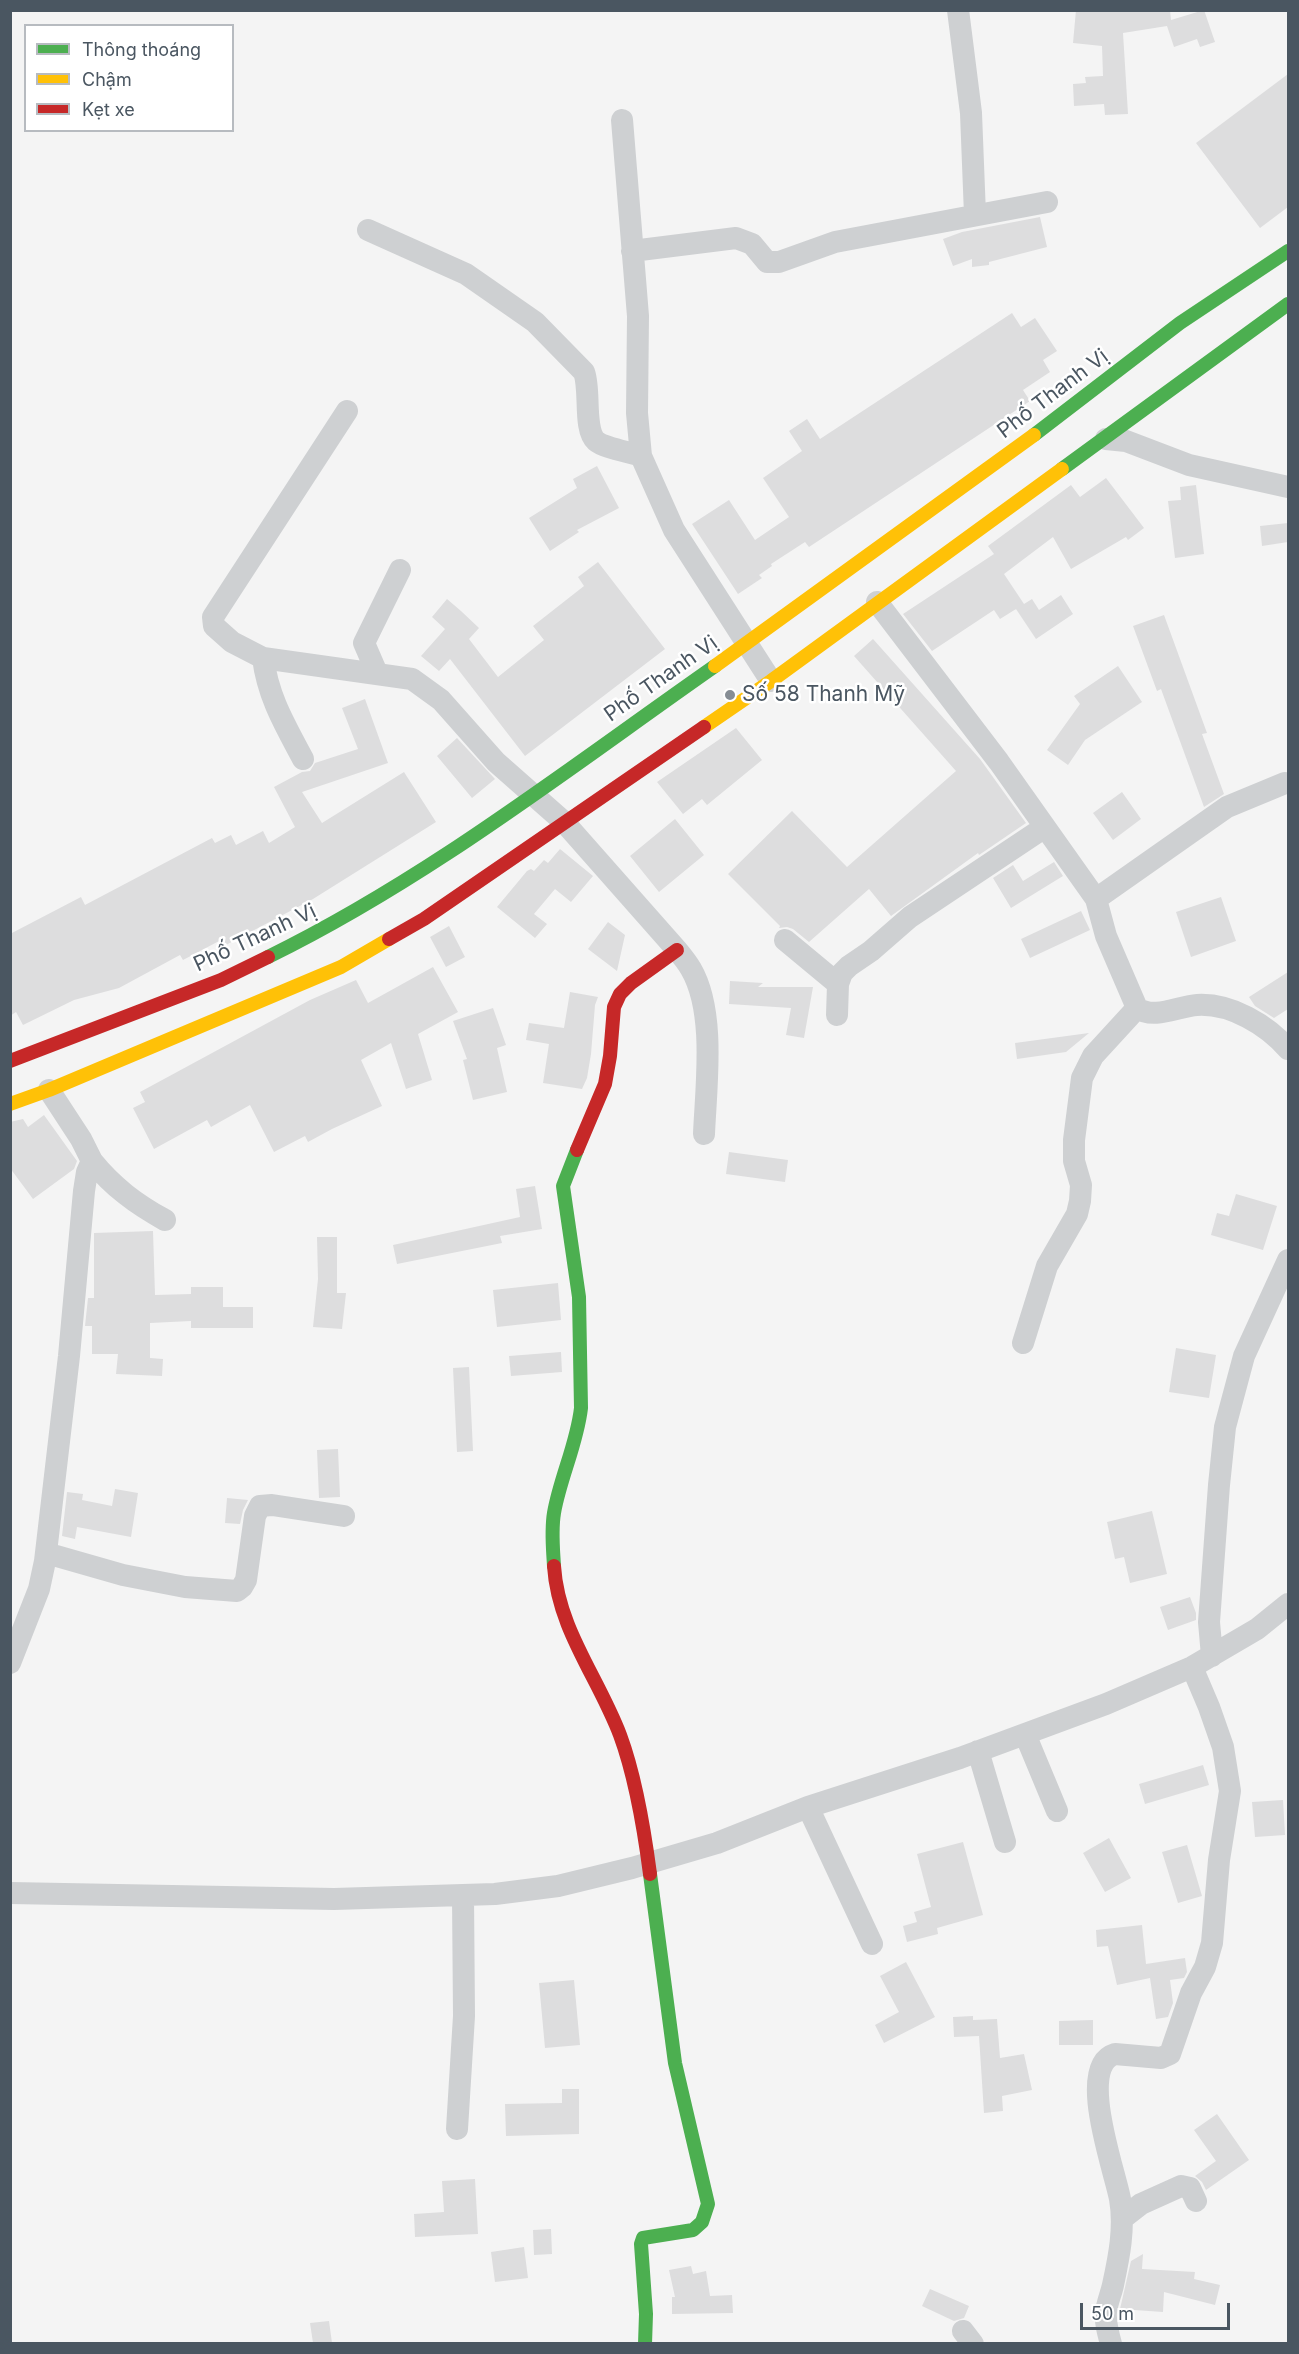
<!DOCTYPE html>
<html>
<head>
<meta charset="utf-8">
<style>
  body { margin:0 }
  #map { position:relative; width:1299px; height:2354px; overflow:hidden; background:#f4f4f4; font-family:Inter,sans-serif }
  canvas { display:block }
  .frame { position:absolute; inset:0; border:12px solid #4a5661; pointer-events:none }
  .legend { position:absolute; left:24px; top:24px; width:210px; height:108px; box-sizing:border-box; background:#fff; border:2px solid #b7bbc0; margin:0; padding:8px 10px; list-style:none; font-size:18px; color:#4a5661 }
  .legend li { display:flex; align-items:center; gap:12px; height:30px }
  .legend b { width:30px; border:2px solid #b7bbc0 }
  .scale { position:absolute; left:1080px; top:2303px; width:150px; height:27px; box-sizing:border-box; border:3px solid #4a5661; border-top:0; padding-left:8px; font-size:18px; line-height:21px; white-space:nowrap; color:#4a5661; -webkit-text-stroke:4px #fff; paint-order:stroke }
</style>
</head>
<body>
<div id="map">
<canvas width="1299" height="2354"></canvas>
<div class="frame"></div>
<ul class="legend">
<li><b style="height:8px;background:#4caf50"></b>Thông thoáng</li>
<li><b style="height:8px;background:#ffc107"></b>Chậm</li>
<li><b style="height:8px;background:#c62828"></b>Kẹt xe</li>
</ul>
<div class="scale">50 m</div>
</div>
<script>
const ctx = document.querySelector('canvas').getContext('2d');
ctx.lineJoin = 'round';
function paint(path, color) {
  ctx.fillStyle = color;
  ctx.fill(path, 'evenodd');
}
function strokePath(path, color, width, dash) {
  ctx.strokeStyle = color;
  ctx.lineWidth = width;
  ctx.lineCap = dash ? 'butt' : 'round';
  ctx.setLineDash(dash || []);
  ctx.stroke(path);
}
function drawText(font, color, halo, rows, align = 'center') {
  ctx.font = font + ' Inter,sans-serif';
  ctx.lineWidth = 5;
  ctx.setLineDash([]);
  ctx.textBaseline = 'middle';
  ctx.strokeStyle = halo;
  ctx.fillStyle = color;
  for (const [text, x, y, turn = 0] of rows) {
    ctx.save();
    ctx.translate(x, y);
    ctx.rotate((+turn || 0) * Math.PI / 180);
    ctx.textAlign = isNaN(turn) ? turn : align;
    if (halo) ctx.strokeText(text, 0, 0);
    ctx.fillText(text, 0, 0);
    ctx.restore();
  }
}
paint(new Path2D(`
  M1076,10H1170L1171,20L1204,10L1215,42L1200,47L1197,39L1174,47L1167,26L1123,33L1128,114L1105,115L1104,104L1074,106L1073,84L1086,83L1085,77L1103,76L1102,46L1073,43Z
  M1288,74V207L1260,228L1196,143Z
  M1040,217L1047,247L989,262V265L972,267V259L953,266L943,239L962,232Z
  M1012,313L1021,327L1035,318L1057,351L1043,360L1050,372L1023,390L1030,401L809,547L805,542L771,564L772,566L759,575L762,578L738,594L692,524L729,500L755,540L789,517L763,478L802,451L789,431L807,419L820,439Z
  M597,466L619,508L577,530L579,532L550,551L529,518L577,488L573,479Z
  M1106,478L1144,528L1128,540L1126,537L1071,569L1053,537L1004,574L1024,604L1000,619L994,610L932,651L903,614L994,554L988,546L1071,485L1080,497Z
  M1196,485L1204,554L1175,558L1168,501L1181,500L1180,487Z
  M1288,523V542L1262,546L1260,526Z
  M598,562L665,649L525,756L450,659L439,671L421,656L445,629L432,617L447,599L461,611L479,628L469,639L498,677L544,640L533,626L584,586L578,577Z
  M1061,595L1073,614L1036,639L1016,609L1032,599L1039,610Z
  M1164,615L1207,733L1202,734L1224,794L1204,807L1161,689L1157,691L1133,626Z
  M873,639L980,759L1026,823L979,855L978,853L891,916L869,889L809,942L793,929L787,927L779,928L780,926L728,874L792,811L847,867L956,771L854,656Z
  M1118,666L1142,702L1085,740L1068,765L1047,750L1080,704L1074,696Z
  M365,699L388,763L302,792L322,823L404,772L436,822L313,899L224,946L221,940L183,960L180,955L119,988L74,1000L23,1025L16,1012L10,1016V934L81,897L85,905L212,838L215,843L231,835L236,845L263,831L269,843L295,827L274,787L302,772L310,771L315,763L358,749L342,708Z
  M736,728L762,760L707,805L702,799L683,814L657,782Z
  M457,738L495,779L472,798L437,756Z
  M1122,792L1141,819L1113,840L1093,813Z
  M675,819L704,855L659,892L630,856Z
  M560,849L593,876L571,902L555,889L534,914L547,924L535,938L497,907L527,871L531,869L534,871L544,860L548,863Z
  M1054,862L1063,876L1011,908L993,878L1013,865L1023,881Z
  M1221,897L1236,941L1191,957L1176,912Z
  M1081,911L1090,930L1030,958L1021,939Z
  M608,922L625,935L617,971L588,949Z
  M449,926L465,957L446,967L430,937Z
  M433,967L458,1012L418,1034L432,1080L406,1089L391,1043L361,1060L382,1106L332,1129L308,1142L305,1136L274,1152L250,1105L211,1127L207,1120L154,1149L133,1108L145,1102L140,1092L310,1000L356,980L368,1003Z
  M1288,972V1009L1274,1018L1255,1006L1249,997Z
  M730,981L763,983L758,987H813L804,1038L786,1035L791,1008L729,1004Z
  M570,992L598,997L595,1005L591,1054L587,1078L582,1089L543,1083L549,1044L526,1040L529,1023L564,1028Z
  M493,1008L506,1045L497,1048L507,1092L473,1100L463,1060L467,1059L453,1021Z
  M1089,1033L1066,1052L1017,1059L1015,1043Z
  M44,1115L77,1161L74,1169L33,1199L10,1168V1122L23,1119L28,1127Z
  M729,1152L788,1160L785,1182L726,1174Z
  M535,1186L542,1229L500,1236L502,1243L397,1264L393,1245L520,1217L516,1189Z
  M1236,1194L1277,1206L1263,1250L1211,1235L1217,1213L1229,1216Z
  M153,1231L155,1295L191,1294V1287H223V1307H253V1328H191V1321L150,1323V1358L163,1359L162,1376L116,1374L118,1354H92V1326H85L88,1298H94V1233Z
  M317,1237H337V1293H346L342,1329L313,1327L318,1279Z
  M558,1283L561,1320L497,1327L493,1290Z
  M1176,1348L1216,1355L1209,1398L1169,1392Z
  M561,1352L562,1372L511,1376L509,1356Z
  M469,1367L473,1451L457,1452L453,1368Z
  M338,1449L340,1497L319,1498L317,1450Z
  M115,1489L138,1493L131,1537L77,1527L75,1539L62,1536L67,1492L83,1494L82,1500L112,1506Z
  M227,1498L248,1500L243,1510L240,1524L225,1523Z
  M1152,1511L1167,1574L1130,1583L1124,1557L1115,1559L1107,1522Z
  M1190,1597L1196,1613V1620L1168,1630L1160,1607Z
  M1203,1765L1209,1785L1145,1804L1139,1784Z
  M1283,1800L1285,1835L1255,1837L1252,1802Z
  M1109,1838L1131,1878L1105,1892L1083,1853Z
  M963,1842L983,1915L937,1928L938,1934L907,1942L903,1926L917,1922L914,1912L931,1907L917,1854Z
  M1187,1845L1202,1896L1178,1903L1162,1852Z
  M1142,1925L1146,1964L1185,1958L1187,1972L1184,1978L1170,1980L1173,2003L1168,2017L1156,2019L1150,1978L1117,1985L1108,1946L1097,1947L1096,1930Z
  M906,1962L935,2017L884,2043L875,2025L899,2012L880,1976Z
  M574,1980L580,2045L545,2048L539,1983Z
  M973,2016V2020L997,2019L1000,2058L1024,2054L1032,2090L1002,2096L1003,2111L984,2113L979,2036L954,2037L953,2017Z
  M1093,2020V2045H1059V2021Z
  M562,2089H579V2134L506,2136L505,2104L562,2103Z
  M1217,2114L1249,2160L1206,2190L1202,2182L1195,2176L1216,2161L1194,2130Z
  M475,2179L478,2234L415,2237L414,2214L444,2212L442,2181Z
  M551,2229L552,2254L534,2255L533,2230Z
  M524,2247L528,2278L495,2282L491,2252Z
  M1143,2254L1142,2269L1195,2272L1194,2279L1220,2285L1215,2305L1164,2292L1163,2312L1120,2309L1131,2261Z
  M691,2266L693,2274L706,2271L710,2296L732,2295L733,2313L672,2314V2297H675L669,2270Z
  M930,2289L969,2306L964,2318L954,2321L922,2306Z
  M329,2321L332,2343H313L310,2323Z`), '#ddddde');
strokePath(new Path2D(`
  M958,10L971,113L975,215
  M622,120L638,316L637,413L641,456L674,530L771,681
  M368,230L466,274L535,322L584,372C591,390 583,429 596,441C604,448 630,452 641,456
  M632,251L736,238L752,244L767,262H779L835,242L1047,202
  M347,411L213,617L214,626L232,642L263,658L412,679L441,700L496,762L564,822L677,950C682,956 687,962 691,969C716,1012 706,1086 704,1134
  M1106,439L1126,441L1189,465L1288,487
  M877,602L999,762L1096,899L1106,936L1137,1008C1154,1020 1179,1006 1197,1005C1231,1003 1267,1025 1288,1049
  M263,658C268,697 285,725 303,759
  M377,673L364,643L400,570
  M1096,899L1227,807L1285,783
  M785,940L838,984
  M837,1015L838,984L842,973L849,966L871,951L910,917L1045,827
  M92,1161C113,1187 136,1204 165,1220
  M1023,1343L1047,1266L1077,1214L1080,1201L1081,1185L1074,1161V1140L1082,1078L1093,1056L1137,1008
  M46,1553L123,1575L185,1587L237,1591L242,1587L246,1580L255,1516L260,1506L272,1505L344,1516
  M1212,1656L1209,1622L1219,1485L1225,1427L1244,1356L1288,1260
  M10,1663L39,1589L45,1561L69,1356L84,1191L87,1172L92,1161L81,1139L49,1090
  M1025,1734L1057,1811
  M978,1751L1005,1842
  M808,1807L872,1944
  M10,1893L334,1899L495,1894L558,1886L632,1868L717,1843L808,1807L960,1758L1106,1704L1192,1667L1257,1629L1288,1604
  M457,2129L464,2016L463,1896
  M1123,2218L1141,2204L1181,2186L1190,2188L1196,2201
  M963,2331L973,2344
  M1111,2344C1108,2333 1105,2322 1106,2312C1107,2303 1111,2294 1113,2285C1119,2257 1125,2228 1120,2199C1115,2171 1076,2066 1115,2054L1161,2058L1170,2054L1191,1993L1205,1967L1212,1943L1219,1860L1230,1791L1223,1747L1209,1707L1192,1667`), '#ced0d2', 22);
strokePath(new Path2D(`
  M1034,435L1180,323L1288,251
  M1062,469L1288,304
  M268,957C429,878 569,768 715,666
  M554,1566C553,1548 551,1531 554,1513C560,1478 577,1444 581,1408L579,1297L563,1186L577,1150
  M645,2344L646,2314L641,2244L643,2238L693,2230L702,2222L708,2204L675,2063L650,1874`), '#4caf50', 14);
strokePath(new Path2D(`
  M715,666L1034,435
  M704,727L771,681L1062,469
  M10,1104L49,1090L341,967L389,939`), '#ffc107', 14);
strokePath(new Path2D(`
  M389,939L424,919L704,727
  M10,1061L221,980L268,957
  M577,1150L605,1084L610,1056L614,1007L620,994L631,983L677,950
  M554,1566C558,1629 598,1677 620,1735C636,1778 644,1828 650,1874`), '#c62828', 14);
for (const [x, y, r, color] of [
  [730,695,6,"#868d94"]
]) {
  const dot = new Path2D();
  dot.arc(x, y, r, 0, 2 * Math.PI);
  ctx.fillStyle = color;
  ctx.fill(dot);
  strokePath(dot, '#fff', 2);
}
drawText('21px', '#4a5661', '#fff', [
  ["Phố Thanh Vị",1053,394,-37],
  ["Phố Thanh Vị",661,679,-35],
  ["Phố Thanh Vị",255,938,-25]
]);
drawText('21px', '#4a5661', '#fff', [
  ["Số 58 Thanh Mỹ",742,695]
], 'left');
</script>
</body>
</html>
